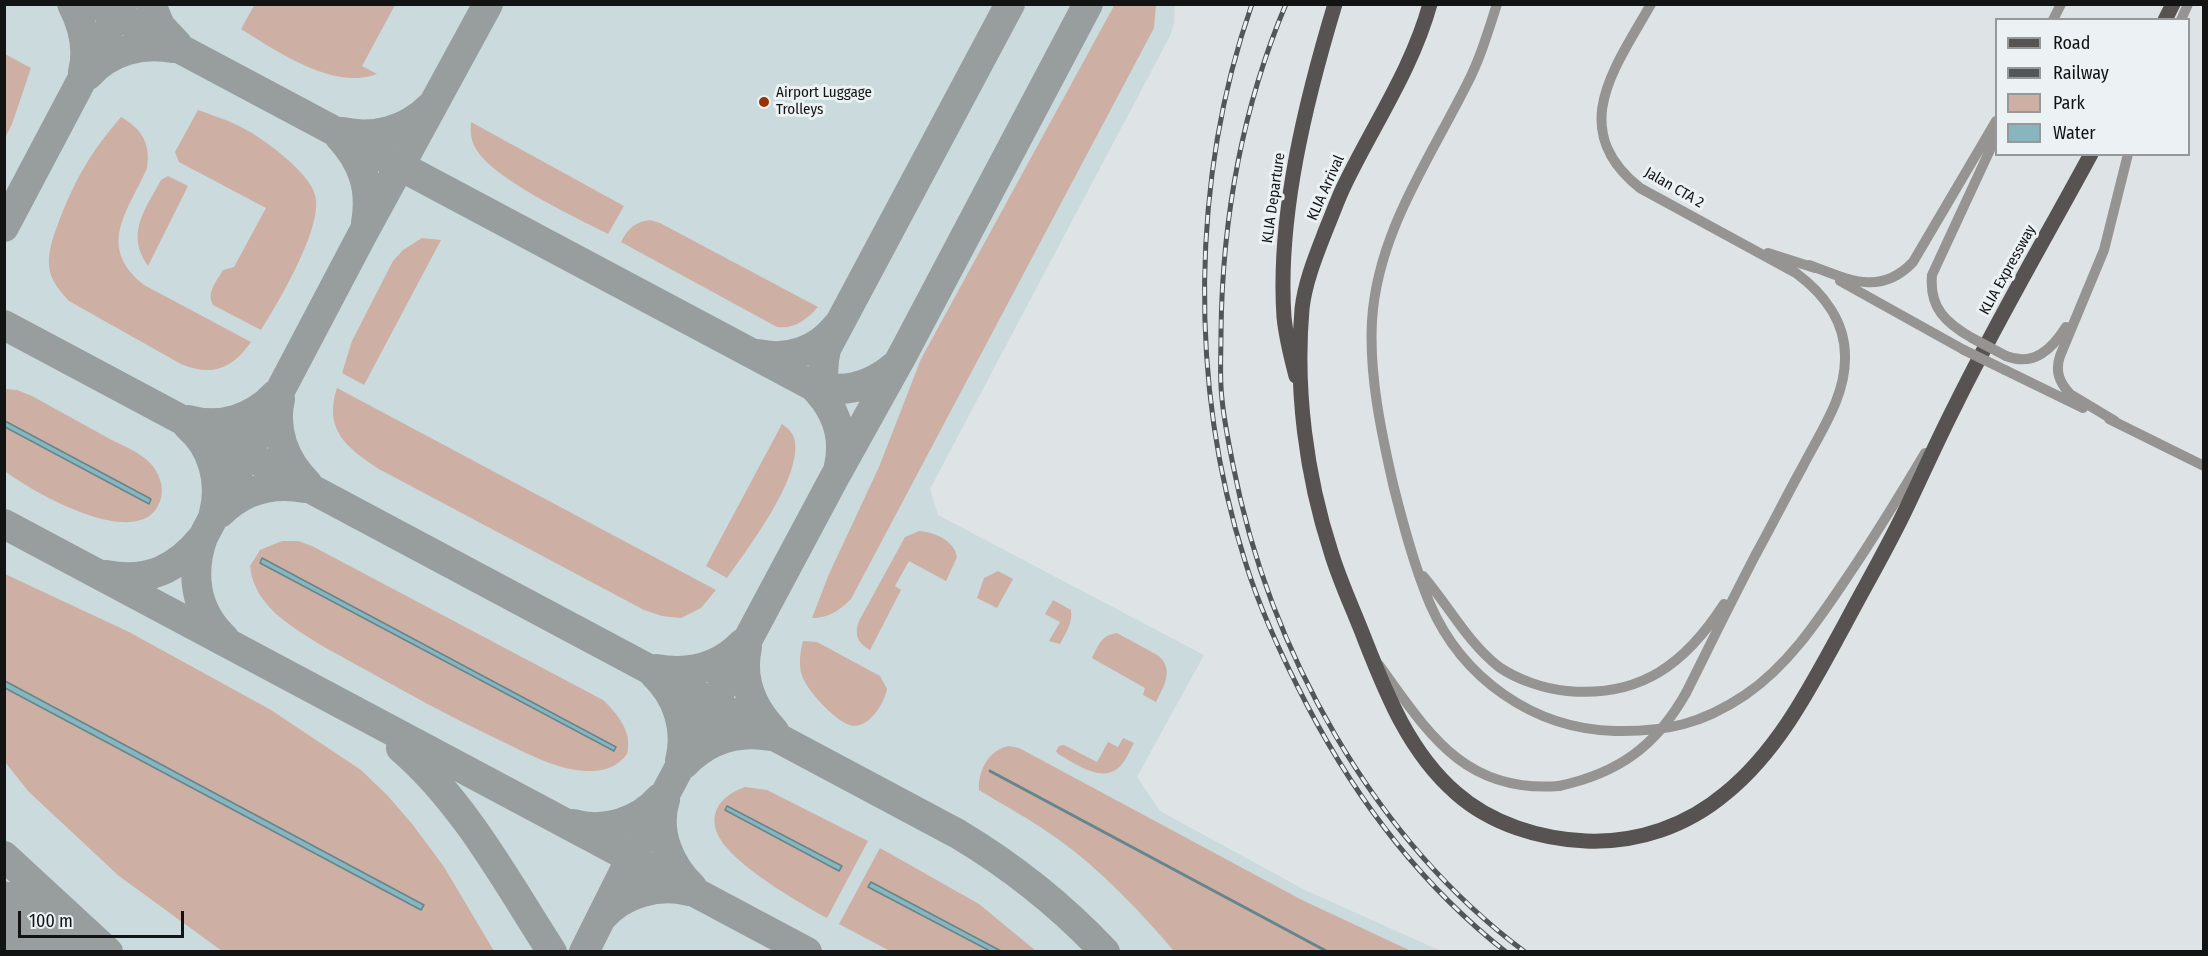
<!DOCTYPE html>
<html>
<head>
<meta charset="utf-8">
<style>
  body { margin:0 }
  #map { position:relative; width:2208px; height:956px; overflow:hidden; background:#dee4e6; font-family:"Fira Sans Condensed",sans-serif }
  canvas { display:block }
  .frame { position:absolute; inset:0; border:6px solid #121414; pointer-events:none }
  .legend { position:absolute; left:1995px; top:18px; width:195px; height:138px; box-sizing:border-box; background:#ecf2f3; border:2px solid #95999a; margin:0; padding:8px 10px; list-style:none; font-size:18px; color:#121414 }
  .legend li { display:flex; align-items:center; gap:12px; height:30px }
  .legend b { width:30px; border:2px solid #95999a }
  .scale { position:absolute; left:18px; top:911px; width:166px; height:27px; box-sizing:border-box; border:3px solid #121414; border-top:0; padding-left:8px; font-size:18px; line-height:21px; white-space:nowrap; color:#121414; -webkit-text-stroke:4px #ecf2f3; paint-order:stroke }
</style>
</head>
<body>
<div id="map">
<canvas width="2208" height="956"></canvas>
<div class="frame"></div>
<ul class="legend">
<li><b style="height:8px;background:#575352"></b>Road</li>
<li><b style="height:8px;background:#535657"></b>Railway</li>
<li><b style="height:16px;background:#cdafa4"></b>Park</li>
<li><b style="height:16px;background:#88b6bf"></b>Water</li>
</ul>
<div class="scale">100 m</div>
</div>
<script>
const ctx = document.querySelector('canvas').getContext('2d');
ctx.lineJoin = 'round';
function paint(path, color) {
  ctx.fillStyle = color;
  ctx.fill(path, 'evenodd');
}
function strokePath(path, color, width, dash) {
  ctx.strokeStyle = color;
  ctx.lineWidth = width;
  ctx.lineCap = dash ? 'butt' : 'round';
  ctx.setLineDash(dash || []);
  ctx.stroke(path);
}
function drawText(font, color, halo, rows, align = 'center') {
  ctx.font = font + ' "Fira Sans Condensed",sans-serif';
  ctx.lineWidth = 6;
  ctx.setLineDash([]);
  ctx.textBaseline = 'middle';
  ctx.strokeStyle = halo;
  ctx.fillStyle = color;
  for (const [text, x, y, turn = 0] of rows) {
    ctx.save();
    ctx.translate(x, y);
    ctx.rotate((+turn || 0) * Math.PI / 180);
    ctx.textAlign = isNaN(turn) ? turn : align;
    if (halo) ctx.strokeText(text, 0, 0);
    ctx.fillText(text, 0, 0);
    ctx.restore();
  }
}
paint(new Path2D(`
  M5,5H1175L1174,23L1170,36L930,489L938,515L1204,655L1137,777L1160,811L1305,890L1441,951L5,952Z`), '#cbdadd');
paint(new Path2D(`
  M255,4L395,5L362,66L377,74C335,91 276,51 241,29Z
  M1115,4L1156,5L1154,28L851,599C839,611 828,618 812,618L829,574L879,467L921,359Z
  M5,54L31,68L12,124L5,138Z
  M198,110C211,115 225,119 237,125C259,135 309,171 315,195C324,226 278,303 261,330L213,305C206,292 217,281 223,270L234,267L266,208L179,162L175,152Z
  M121,117C142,129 151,144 147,168C129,210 95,246 144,285L251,342C232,369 212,377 181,364L69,301C59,290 50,280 49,265C48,252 53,237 58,224C74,181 90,153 121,117Z
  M471,122L624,206L608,234C575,217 493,179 476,149C471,141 470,132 471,122Z
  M168,176L188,186L148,266C125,234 145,210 161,180Z
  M650,220L660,223L818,307C806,320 795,329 777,327L621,242C628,228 635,222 650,220Z
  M422,238L441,240L364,385L342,373L352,341L393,261L403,250Z
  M337,388L716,590L701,608L681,618L662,616L644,610L379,469C347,448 323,430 337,388Z
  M5,389L17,390L32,396C57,410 83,424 108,438C123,446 140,452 151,464C159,473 164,486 161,498C145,557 32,492 5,471L4,427L148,504L151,499L5,421Z
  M782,424C789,429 794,434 795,442C800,480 749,547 727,578L706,566Z
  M919,531C934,532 954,540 957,557L946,581L909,561L895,586L901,590L870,650C857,643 854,634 859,621L905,537Z
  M282,541H298L312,546L603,700C618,714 633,733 627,754C617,767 604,772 587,771C555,770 523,751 493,737C449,716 407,693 364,669C334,652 301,636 275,613C261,599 252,585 250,566L260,550ZM262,558L613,751L260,563Z
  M998,571L1013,579L997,608L977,598L984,578Z
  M5,574L129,632L271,710L361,770L387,795L413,825L444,867L494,951H222L119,876L29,792L5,762L4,688L421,910L424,905L5,681Z
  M1053,600L1071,610C1073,623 1066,632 1060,644L1049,641L1060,622L1045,614Z
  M1117,633L1159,656C1174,670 1164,686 1156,702L1143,695L1145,688L1092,658C1098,646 1101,635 1117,633Z
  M803,641L817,642L880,676L887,689C884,705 866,733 847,724C834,719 808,691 803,678C798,667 800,652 803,641Z
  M1123,738L1134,743C1130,750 1127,758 1122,764C1105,786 1076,764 1058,754L1056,751L1059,746L1064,745L1097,762L1108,742L1118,747Z
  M1009,746L1019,748L1302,900L1411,951H1174C1139,910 1102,871 1058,839C1033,821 1005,806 979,790C978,771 988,750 1009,746Z
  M745,787L767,790L868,841L827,918C799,903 747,872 727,848C704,822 714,798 745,787ZM727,806H728L841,866L839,871L726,810Z
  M880,848L979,904L1036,951H1001L871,882L869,887L990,951H890L839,924Z`), '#cdafa4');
const water = new Path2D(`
  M5,421L151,499L149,504L5,427Z
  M262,558L616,747L614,751L260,563Z
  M4,681H5L424,905L421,910L5,688Z
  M727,806L842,866L839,871L725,810Z
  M871,882L1001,951H990L868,887Z`);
paint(water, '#88b6bf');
strokePath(water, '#65858c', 1.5);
strokePath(new Path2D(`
  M990,771L1328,952`), '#65858c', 3);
strokePath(new Path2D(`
  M72,4C83,25 89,48 83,72
  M96,4L813,386C835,408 846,435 839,466
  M151,4L160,26L177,44
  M88,75C110,51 142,42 173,48
  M342,132C373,139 406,131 430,107
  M339,136C363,162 372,188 366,223
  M4,227L122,4
  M4,325L958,834C1013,867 1061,905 1105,952
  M757,354C788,361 817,351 837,326
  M806,382C839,395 868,389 895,366
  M280,399C273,430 284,460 307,483
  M831,407C823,386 821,371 826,349L1010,4
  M188,420C220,429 253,419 275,395
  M188,426C213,447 222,482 214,513
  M220,513C243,490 273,482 305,488
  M4,524L807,952
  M106,575C148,583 177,569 203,537
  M224,638C195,611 190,573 203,537L361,237L488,4
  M747,647C740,679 752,708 774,731
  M656,669C689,675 719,668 743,643
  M654,674C678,697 688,729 680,761
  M401,748C464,802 507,882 552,952
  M684,764C708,739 738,730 771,736
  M665,800C655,831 669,865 692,887
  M573,824C604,833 639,822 660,798
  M4,856L108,952
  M602,917C623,893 659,883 689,891
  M584,952L631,858L833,480L903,354L1088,4`), '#989d9e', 30);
strokePath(new Path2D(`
  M4,919L67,952`), '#989d9e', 75);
strokePath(new Path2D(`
  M1497,4C1488,32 1480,59 1467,84C1429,160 1377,234 1372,321C1369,375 1381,431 1393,484C1403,524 1414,566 1430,604C1462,678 1533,729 1615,731C1666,732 1702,724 1745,695C1789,665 1819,619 1848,576C1875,536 1900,495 1925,453
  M1651,4C1615,68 1566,129 1640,188L1796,273C1823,293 1845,321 1845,356C1846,396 1821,431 1803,466C1787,495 1772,525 1756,554C1732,600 1709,647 1686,693
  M2053,20L2061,4
  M2181,20L2188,4
  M1768,253L1815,268
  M1809,265C1847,279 1880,297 1913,262L1996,121
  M1840,281L1964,350
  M1972,338C1946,323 1929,308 1932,275L1996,137
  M2006,356C2034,367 2052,349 2066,327
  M2005,370L2083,408
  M2109,419L2204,466
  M2115,421L2070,394C2059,382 2055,371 2060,356L2104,250L2128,154
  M1423,576C1449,606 1467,642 1499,667C1518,680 1545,689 1567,691C1641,698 1686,663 1724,604
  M1379,665C1429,734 1464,793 1559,786`), '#969493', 10);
strokePath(new Path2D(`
  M1430,4C1412,69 1374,124 1345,184C1338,198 1333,213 1327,227C1317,253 1305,281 1302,309C1295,389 1306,475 1331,552C1340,582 1354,611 1365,640C1387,696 1410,753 1456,793C1491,824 1540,839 1586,841C1638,843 1687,826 1726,793C1780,749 1812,684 1845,624C1864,588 1885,552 1903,515C1921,478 1937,441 1956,404C1998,319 2046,237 2091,154
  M2165,20L2173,4
  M1296,376C1291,357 1286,337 1284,317C1277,216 1306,100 1335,4`), '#575352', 15);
const rail = new Path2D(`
  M1252,4C1191,178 1189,385 1245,561C1260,610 1283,659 1307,705C1356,799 1422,886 1506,952
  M1286,4C1242,108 1222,221 1221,334C1221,351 1220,369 1221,386C1222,412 1228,439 1233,465C1269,649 1372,838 1525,952`);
strokePath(rail, '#535657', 5);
strokePath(rail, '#ecf2f3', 3, [9]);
strokePath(new Path2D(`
  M1972,338L2006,356
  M1964,350L2005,370
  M1559,786C1619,773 1656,746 1686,693`), '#969493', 10);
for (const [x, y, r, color] of [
  [764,102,6,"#973300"]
]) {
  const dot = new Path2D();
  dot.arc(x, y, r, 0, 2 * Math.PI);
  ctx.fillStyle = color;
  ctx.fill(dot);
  strokePath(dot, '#ecf2f3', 2);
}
drawText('15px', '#121414', '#ecf2f3', [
  ["Airport Luggage",776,93],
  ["Trolleys",776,110]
], 'left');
drawText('15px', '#121414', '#ecf2f3', [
  ["KLIA Arrival",1326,188,-66],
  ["Jalan CTA 2",1674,188,30],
  ["KLIA Departure",1274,198,-82],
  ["KLIA Expressway",2008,270,-61]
]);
</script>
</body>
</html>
